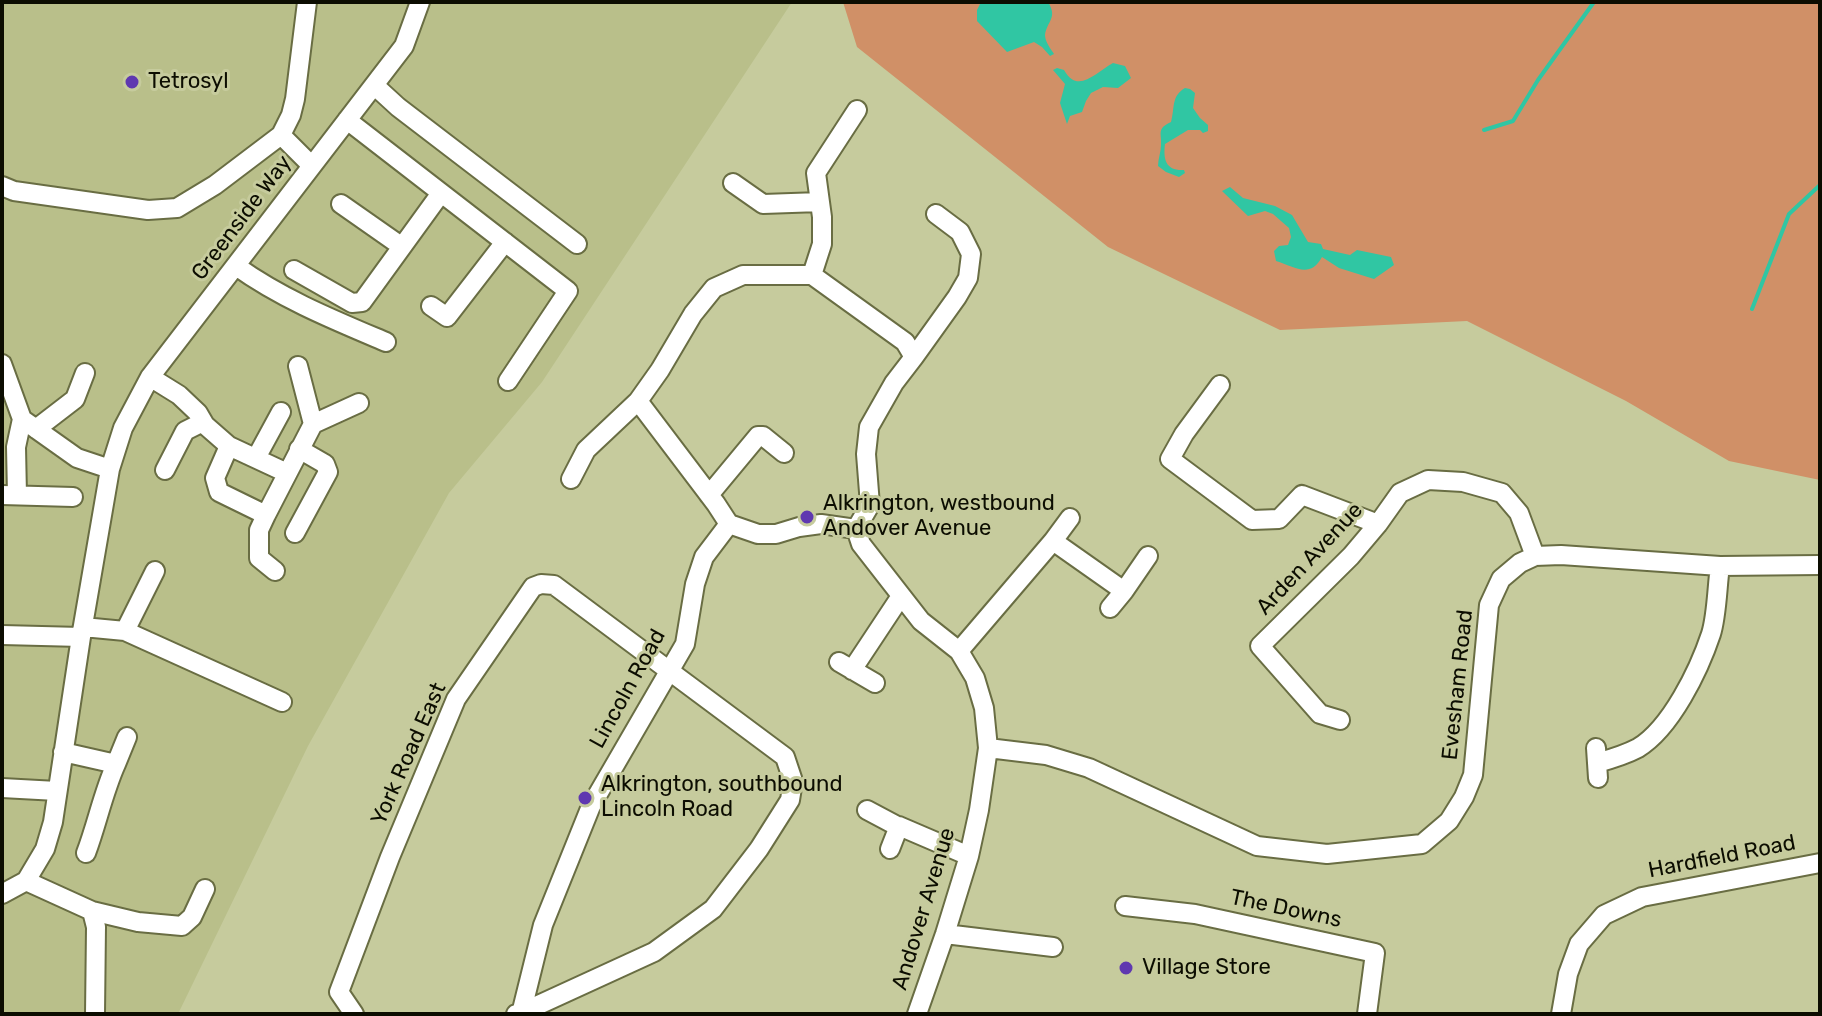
<!DOCTYPE html>
<html>
<head>
<meta charset="utf-8">
<style>
  body { margin:0 }
  #map { position:relative; width:1822px; height:1016px; overflow:hidden; background:#c6cb9d; font-family:Rubik,sans-serif }
  canvas { display:block }
  .frame { position:absolute; inset:0; border:4px solid #0c0d01; pointer-events:none }
</style>
</head>
<body>
<div id="map">
<canvas width="1822" height="1016"></canvas>
<div class="frame"></div>
</div>
<script>
const ctx = document.querySelector('canvas').getContext('2d');
ctx.lineJoin = 'round';
function paint(path, color) {
  ctx.fillStyle = color;
  ctx.fill(path, 'evenodd');
}
function strokePath(path, color, width, dash) {
  ctx.strokeStyle = color;
  ctx.lineWidth = width;
  ctx.lineCap = dash ? 'butt' : 'round';
  ctx.setLineDash(dash || []);
  ctx.stroke(path);
}
function drawText(font, color, halo, rows, align = 'center') {
  ctx.font = font + ' Rubik,sans-serif';
  ctx.lineWidth = 6;
  ctx.setLineDash([]);
  ctx.textBaseline = 'middle';
  ctx.strokeStyle = halo;
  ctx.fillStyle = color;
  for (const [text, x, y, turn = 0] of rows) {
    ctx.save();
    ctx.translate(x, y);
    ctx.rotate((+turn || 0) * Math.PI / 180);
    ctx.textAlign = isNaN(turn) ? turn : align;
    if (halo) ctx.strokeText(text, 0, 0);
    ctx.fillText(text, 0, 0);
    ctx.restore();
  }
}
paint(new Path2D(`
  M2,2H792L542,382L449,493L308,746L178,1014H2Z`), '#b9bf8a');
paint(new Path2D(`
  M843,2H1820V480L1729,461L1626,401L1467,321L1280,330L1108,247L857,47Z`), '#d09067');
paint(new Path2D(`
  M981,2H1048C1058,18 1047,21 1045,35C1045,42 1051,49 1054,54L1050,56L1042,47L1034,42L1007,52L977,21V10Z
  M1113,63L1125,66L1131,78L1118,88L1103,87L1091,93L1086,101L1082,112L1070,116L1067,124L1060,103L1065,84L1053,70L1057,68L1064,70C1078,95 1096,72 1113,63Z
  M1185,88L1190,89L1195,93L1193,108L1200,118L1208,125V131L1203,133L1200,130H1188L1165,144C1163,160 1166,171 1184,170L1185,173L1179,177L1166,172L1158,166C1158,159 1161,152 1161,145C1162,133 1156,129 1171,122C1175,108 1171,96 1185,88Z
  M1230,187L1243,198L1275,206L1292,215L1308,242L1321,244L1323,249L1350,255L1357,250L1391,257L1394,265L1374,279L1339,268L1322,257C1310,279 1295,267 1276,261L1274,251L1279,246L1288,245L1291,237L1289,228L1273,214L1265,211L1248,216L1222,191Z`), '#30c6a3');
strokePath(new Path2D(`
  M1484,130L1513,121L1538,80L1594,2
  M1752,309L1789,214L1820,185`), '#30c6a3', 4);
const minor = new Path2D(`
  M374,85L398,107L577,244
  M347,120L568,291L508,381
  M281,135L312,166
  M733,183L763,204L820,202
  M2,186L14,191L148,210L177,208L215,185L281,135L291,115L295,99L307,2
  M341,204L401,246
  M236,266C282,299 334,320 386,342
  M294,270L352,303L362,302L441,193
  M812,275L822,244V217L816,173L857,110
  M431,306L447,317L505,242
  M914,357L957,297L968,278L971,254L960,232L936,214
  M2,364L22,419L16,447L17,495
  M298,366L313,424
  M150,377L179,395L198,413L205,425L229,446L287,473
  M1220,385L1184,434L1170,459L1252,520L1279,519L1302,495L1378,524
  M638,401L716,504L729,524L758,534H776L799,527L821,524L856,529
  M22,419L77,458L110,469
  M36,429L75,399L85,373
  M229,446L215,478L219,492L266,515
  M256,458L281,412
  M165,470L185,431L203,422
  M571,479L586,450L638,401L660,370L693,314L714,288L743,275H812L905,342L914,357L894,383L869,427L866,454L870,505L856,529
  M2,495L73,497
  M709,495L758,436H763L784,453
  M856,529L861,544L921,621L959,651L975,678L984,708L988,748L979,810L969,856L945,934L917,1014
  M295,533L328,472L325,464L299,449
  M1053,541L1070,518
  M275,571L259,558V530L266,515L313,424L359,403
  M1110,608L1124,591
  M83,627L125,631L282,702
  M125,631L155,571
  M2,635L81,637
  M959,651L1053,541L1124,591L1148,556
  M839,662L875,683
  M852,670L901,596
  M1340,720L1320,714L1260,646L1351,556L1378,524L1400,493L1428,480L1463,482L1502,493L1519,513L1535,556
  M988,748L1046,755L1089,768L1257,846L1327,854L1422,844L1449,821L1464,797L1473,775L1489,605L1501,579L1520,563L1535,556L1561,555L1720,566L1820,565
  M1596,748L1598,778
  M63,752L116,764C103,793 97,824 86,853
  M1597,763C1611,759 1625,755 1638,748C1671,728 1699,670 1711,634C1717,615 1717,587 1720,566
  M116,764L127,737
  M2,788L57,791
  M867,810L899,827
  M890,849L899,826L969,856
  M26,881L92,911L138,922L182,926L192,917L205,889
  M2,894L26,881L45,849L53,822L81,637L110,469L123,428L150,377L404,46L420,2
  M1125,906L1195,914L1375,953L1367,1014
  M92,911L96,927L95,1014
  M945,934L1053,947
  M354,1014L339,992L390,857L456,699L533,587L541,584L554,585L785,757L793,781L790,800L759,849L713,909L654,952L521,1013L516,1014
  M521,1014L543,925L591,806L685,644L695,584L704,557L729,524
  M1561,1014L1568,974L1579,944L1604,915L1642,897L1820,863`);
strokePath(minor, '#696d43', 22);
strokePath(minor, '#fff', 18);
for (const [x, y, r, color] of [
  [132,82,8,"#5f38b0"],
  [807,517,8,"#5f38b0"],
  [585,798,8,"#5f38b0"],
  [1126,968,8,"#5f38b0"]
]) {
  const dot = new Path2D();
  dot.arc(x, y, r, 0, 2 * Math.PI);
  ctx.fillStyle = color;
  ctx.fill(dot);
  strokePath(dot, '#c6cb9d', 3);
}
drawText('22px', '#0c0d01', '#c6cb9d', [
  ["Tetrosyl",148,82],
  ["Alkrington, westbound",823,504],
  ["Andover Avenue",823,529],
  ["Alkrington, southbound",601,785],
  ["Lincoln Road",601,810],
  ["Village Store",1142,968]
], 'left');
drawText('22px', '#0c0d01', '#c6cb9d', [
  ["Greenside Way",242,218,-53],
  ["Arden Avenue",1310,559,-47],
  ["Evesham Road",1458,685,-84],
  ["Lincoln Road",628,689,-61],
  ["York Road East",409,754,-66],
  ["Hardfield Road",1722,857,-11],
  ["Andover Avenue",924,909,-73],
  ["The Downs",1286,909,12]
]);
</script>
</body>
</html>
